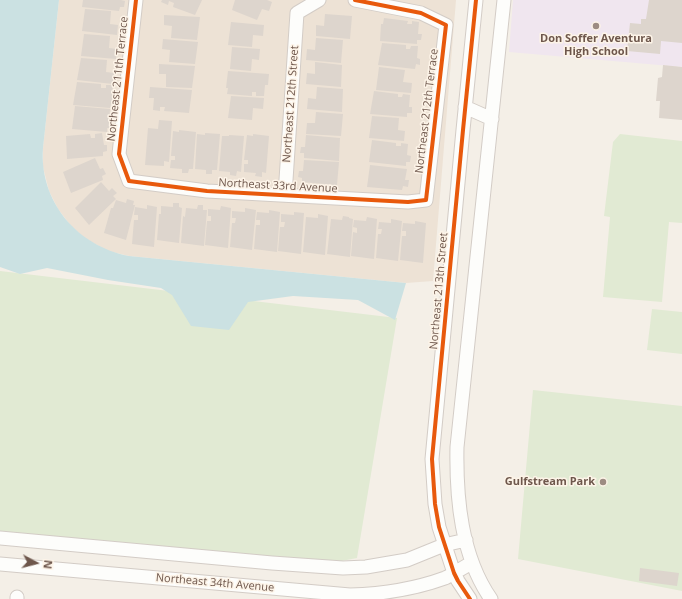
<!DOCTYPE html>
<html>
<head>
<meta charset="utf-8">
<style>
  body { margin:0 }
  #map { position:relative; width:682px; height:599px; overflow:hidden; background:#f4efe7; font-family:"Open Sans",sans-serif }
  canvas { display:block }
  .north { position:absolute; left:16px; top:543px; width:40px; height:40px; -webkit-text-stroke:3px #fdf4e8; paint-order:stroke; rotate:97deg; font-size:11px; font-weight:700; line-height:16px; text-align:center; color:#6e574c }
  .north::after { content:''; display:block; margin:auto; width:14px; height:18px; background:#6e574c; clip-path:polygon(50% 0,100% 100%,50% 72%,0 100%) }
</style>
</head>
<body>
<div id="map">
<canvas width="682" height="599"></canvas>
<div class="north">N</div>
</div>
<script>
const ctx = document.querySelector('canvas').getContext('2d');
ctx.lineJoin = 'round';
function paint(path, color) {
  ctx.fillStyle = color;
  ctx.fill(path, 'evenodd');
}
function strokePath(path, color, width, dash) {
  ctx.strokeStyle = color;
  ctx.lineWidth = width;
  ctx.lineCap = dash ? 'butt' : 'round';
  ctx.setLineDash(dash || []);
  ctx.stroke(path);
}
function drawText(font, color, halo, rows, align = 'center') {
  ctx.font = font + ' "Open Sans",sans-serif';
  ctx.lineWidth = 3;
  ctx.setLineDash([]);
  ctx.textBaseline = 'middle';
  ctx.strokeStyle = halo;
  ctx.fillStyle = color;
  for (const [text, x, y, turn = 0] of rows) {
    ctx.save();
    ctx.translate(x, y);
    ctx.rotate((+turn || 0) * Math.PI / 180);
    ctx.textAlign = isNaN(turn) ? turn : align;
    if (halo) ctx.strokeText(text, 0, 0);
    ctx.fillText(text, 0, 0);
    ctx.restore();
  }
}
paint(new Path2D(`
  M59,0H456L433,281L406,283L129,256L108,251L84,238L71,226L58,209L49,191L43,167V148Z`), '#ede2d5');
paint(new Path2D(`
  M513,0H682V67L509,52Z`), '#f0e6ef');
paint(new Path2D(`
  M620,134L682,141V223L669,222L662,302L603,297L610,217L604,216L613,142Z
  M0,271L397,318L357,558L315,566L0,533Z
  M652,309L682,312V354L647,350Z
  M533,390L682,406V591L518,559Z`), '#e1ead3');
paint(new Path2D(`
  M0,0H59L43,148C39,201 77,246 129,256L406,283L395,320L358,300L293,296L248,302L229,330L191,326L172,295L161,288L108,280L47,268L20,274L0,267Z`), '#cbe1e2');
paint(new Path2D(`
  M83,0H121L125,1L124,7H120L119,11L82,7Z
  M162,0H202L195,15L173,7L174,3L169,1L168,5L161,2Z
  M235,0H267L272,2L269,11L262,9L257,20L232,10Z
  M649,0H682V43L661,41L660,54L627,51L630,23L641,24V19H646Z
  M85,9L111,11L110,24L118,25L117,35L82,31Z
  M325,14L352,16L350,39L316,36V25L324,26Z
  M164,15L200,17L197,40L171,38L172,26L164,25Z
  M384,18L408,21L407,24H412V21L419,22L418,34H422L421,40H417V44L380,41L381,24H383Z
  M231,22L264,25L263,36L253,35L252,47L228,45Z
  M84,34L110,36L109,48L117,49L116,59L81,56Z
  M316,38L343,40L341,63L306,60L307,49L315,50Z
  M163,39L198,42L195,64L169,62L170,50L162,49Z
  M382,43L406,45V49H410L411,46H418L417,58L420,59V65L416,64L415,69L378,65Z
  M232,47L260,49L259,60L252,59L251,71L230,69Z
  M81,58L107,60L106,72L114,73L113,84L77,80Z
  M315,62L342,65L341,87L306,84L307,73L315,74Z
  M159,64L195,66L192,88L166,87V74H159Z
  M663,65L682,67V120L659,118L660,101H656L658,78L662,77Z
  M379,67L405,70L403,82L412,83L411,93L376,90Z
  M228,71L269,74L268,85H265L264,96H256V92H252V96L227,94L228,88H226Z
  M77,82L101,84V88H106V85H113L112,97L116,98L115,104H111L110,108L73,105Z
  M150,87L192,90L189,113L164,111L165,107H160V111L153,110L154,98H149Z
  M317,87L343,89L342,112L307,109L308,98L316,99Z
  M374,91L398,94V97H402L403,94L410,95L409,107H412V113H407V117L370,114Z
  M231,96L264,98L263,109L253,108L252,120L228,118Z
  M75,106L110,109L109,122H113L112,129L107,128V132L72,129Z
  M316,112L343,114L341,136L306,134L307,123H315Z
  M372,116L399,118L398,130L405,131L404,141L369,138Z
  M159,120L172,121L169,162L164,161V166L145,165L148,128L158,129Z
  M179,130L196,132L193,169H189L188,173H182V169L170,168L171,160H175V156H171L173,131L179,132Z
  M102,133L104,145H107V151L103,152V156L67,159L66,136L90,134L91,138H95V134Z
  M205,133L220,134L217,170H212V174H206V170L195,169L197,134L205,135Z
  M253,134L269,136L266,173L262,172V177L255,176L256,173L244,172V164H248V160H244L247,135L253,136Z
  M229,135L244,136L241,172L237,171L236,176L230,175V172L219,171L222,136H229Z
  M306,135L340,138L339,161L304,158V153H300L301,147H305Z
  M372,140L396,143V146H401V143L408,144L407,155L411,156L410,162H406V166L369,162Z
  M95,158L100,169L103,168L106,174L102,176L103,180L71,193L63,172Z
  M304,160L339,162L337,185L302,182V178L298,177L299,171H303Z
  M370,165L407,169L405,180H409L408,187L403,186L402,190L367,187Z
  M101,182L109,191L112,188L117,193L113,196L116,199L89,225L75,208Z
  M127,199L134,201L133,205H135L126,240L104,233L111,208H113L116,200L126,203Z
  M173,203H179V207L182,208L179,243L157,240L159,214H161V206L173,207Z
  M147,205L157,207L154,247L132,244L134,220H138V215H134L135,207L147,209Z
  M198,205H203V210H207L204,246L181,243L183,216L185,217L186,208L197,209Z
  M221,206L231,208L228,248L205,245L207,221H211V216H208V209L220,210Z
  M245,208L256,210L252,250L230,247L232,223H235L236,218H232V211L245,212Z
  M269,210L280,212L277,252L254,249L256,225H260V220H256L257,212L269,213Z
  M294,212L304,213L301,254L278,251L280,227H284L285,222H281V214L294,215Z
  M318,214L328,216L325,255L303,252L306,217L318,218Z
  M343,216L349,217V218L353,219L350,257L327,254L331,219L342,220Z
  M367,217L377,219L374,259L351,256L353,232L357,233V228L353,227L354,220L366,221Z
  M391,219L402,221L398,261L376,258L378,234H381L382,229H378L379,222L391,223Z
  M415,221L426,223L423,263L400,260L402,236H406V231H402L403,223L415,224Z
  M640,568L679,573L677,586L639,581Z`), '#ddd5cd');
const minor = new Path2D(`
  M136,0L119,154L129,181L207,191L408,202L426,200L446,25L421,13L355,0
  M465,107L492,119
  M285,195L297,13L319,0
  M0,538L272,563L343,568L366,567L407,560L444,545L466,540
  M0,564L350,595C381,594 415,589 445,578C454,574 463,567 472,563
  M17,599V597
  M470,599L458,581L454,573L439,527L435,504L432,459L463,130L476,0
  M491,599C461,556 456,498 457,447L504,0`);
strokePath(minor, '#d3ccc6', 15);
strokePath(minor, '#fdfdfb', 13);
strokePath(new Path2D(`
  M136,0L119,154L129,181L207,191L408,202L426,200L446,25L421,13L355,0
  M470,599L458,581L454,573L439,527L435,504L432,459L463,130L476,0`), '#e8590c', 4);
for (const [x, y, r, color] of [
  [596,26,4,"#9d8c82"],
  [603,482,4,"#9d8c82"]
]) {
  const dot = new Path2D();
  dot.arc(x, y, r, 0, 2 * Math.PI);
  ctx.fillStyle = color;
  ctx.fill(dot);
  strokePath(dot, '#fdf4e8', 1.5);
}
drawText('bold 11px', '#6e574c', '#fdf4e8', [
  ["Don Soffer Aventura",596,39],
  ["High School",596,52],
  ["Gulfstream Park",595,482,"right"]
]);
drawText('11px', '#6e574c', '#fdf4e8', [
  ["Northeast 211th Terrace",118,79,-84],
  ["Northeast 212th Street",291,104,-86],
  ["Northeast 212th Terrace",427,111,-83],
  ["Northeast 33rd Avenue",278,186,3],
  ["Northeast 213th Street",439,291,-85],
  ["Northeast 34th Avenue",215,583,5]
]);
</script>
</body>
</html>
